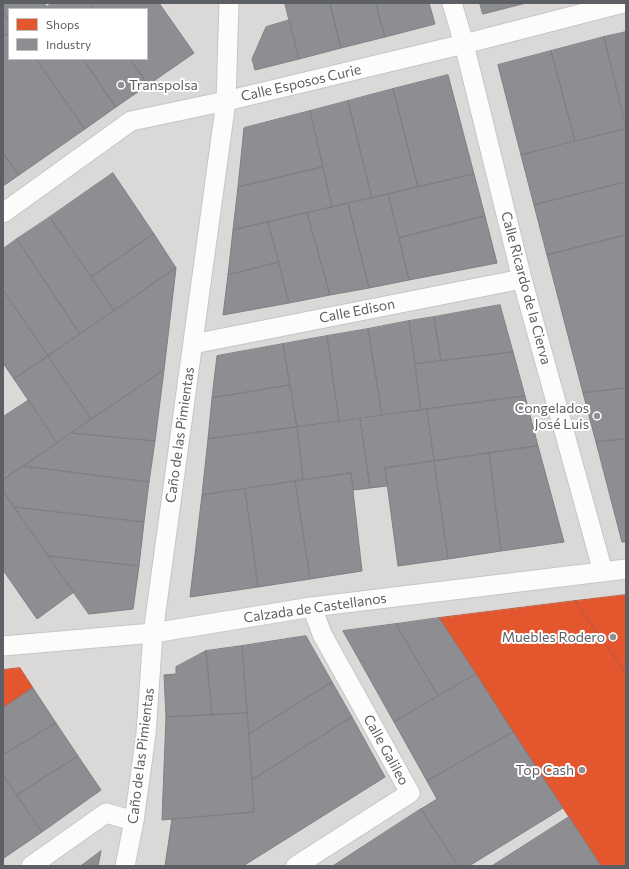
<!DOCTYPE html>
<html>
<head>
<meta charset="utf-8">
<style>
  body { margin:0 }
  #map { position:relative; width:629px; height:869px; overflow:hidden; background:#ebeae7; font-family:Commissioner,sans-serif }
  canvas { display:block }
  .frame { position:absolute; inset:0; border:4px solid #5c6064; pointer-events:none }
  .legend { position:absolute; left:8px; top:8px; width:140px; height:52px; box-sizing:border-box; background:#fff; border:1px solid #bebfc1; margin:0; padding:5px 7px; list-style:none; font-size:12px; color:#5c6064 }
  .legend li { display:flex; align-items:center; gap:8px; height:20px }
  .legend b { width:20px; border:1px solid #bebfc1 }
</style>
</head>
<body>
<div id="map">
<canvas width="629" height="869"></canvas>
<div class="frame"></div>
<ul class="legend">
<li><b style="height:11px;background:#e4572e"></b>Shops</li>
<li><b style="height:11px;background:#8d8d92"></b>Industry</li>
</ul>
</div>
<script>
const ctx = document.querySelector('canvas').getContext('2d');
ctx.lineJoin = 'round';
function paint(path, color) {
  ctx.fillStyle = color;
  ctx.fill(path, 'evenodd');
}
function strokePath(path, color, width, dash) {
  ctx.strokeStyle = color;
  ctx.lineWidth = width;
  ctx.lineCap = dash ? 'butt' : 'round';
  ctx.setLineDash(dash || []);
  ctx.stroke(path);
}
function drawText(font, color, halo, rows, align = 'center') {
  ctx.font = font + ' Commissioner,sans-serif';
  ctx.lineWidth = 4;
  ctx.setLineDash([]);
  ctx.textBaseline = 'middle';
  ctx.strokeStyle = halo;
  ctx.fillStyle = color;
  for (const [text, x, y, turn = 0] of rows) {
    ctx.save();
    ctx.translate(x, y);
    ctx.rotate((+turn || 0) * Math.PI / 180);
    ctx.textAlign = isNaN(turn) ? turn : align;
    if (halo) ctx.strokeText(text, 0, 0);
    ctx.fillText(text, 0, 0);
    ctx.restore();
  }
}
paint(new Path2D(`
  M3,3H626V866H3ZM9,9H147V59H9Z`), '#dbd9d7');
const shops = new Path2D(`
  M626,595V673L575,601Z
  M575,601L626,673V866H601L439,618Z
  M20,668L33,688L3,708V670Z`);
paint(shops, '#e4572e');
strokePath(shops, '#bb5a3e', 1);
const industry = new Path2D(`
  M3,3H44L47,7L43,9H9V21L3,12Z
  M52,3H90L94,9H48L47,7Z
  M90,3H159L194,53L148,85L130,59H147V9H94Z
  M285,3H330L341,48L299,59Z
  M330,3H376L385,37L341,48Z
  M376,3H429L435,24L385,37Z
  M480,3H526L483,14Z
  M3,12L9,21V33L3,37Z
  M290,20L299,59L255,70L252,59L266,27Z
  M626,32V126L604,37Z
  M9,33V59H36L85,129L19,175L3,153V37Z
  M604,37L626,129L575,141L551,51Z
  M551,51L575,141L521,155L498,65Z
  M36,59H83L116,107L85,129Z
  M83,59H130L148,85L116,107Z
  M448,75L474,174L418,187L393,89Z
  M393,89L418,187L372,198L348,101Z
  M348,101L372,198L332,207L310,111Z
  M310,111L323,167L238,187L244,128Z
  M626,129V182L534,205L521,155Z
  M3,153L19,175L3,186Z
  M323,167L332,207L233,230L238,187Z
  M113,173L154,234L91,277L50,217Z
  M474,174L485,216L399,238L388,194Z
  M626,182V235L547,255L534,205Z
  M388,194L409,280L369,288L348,203Z
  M348,203L369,288L330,295L307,213Z
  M307,213L330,295L289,303L268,222Z
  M485,216L497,263L409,280L399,238Z
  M50,217L114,311L80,334L17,239Z
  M268,222L279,262L228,275L233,230Z
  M154,234L176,268L114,311L91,277Z
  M626,235V388L583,393L547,255Z
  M17,239L80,334L48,356L3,290V249Z
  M279,262L289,303L223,315L228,275Z
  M176,268L164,370L91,419L48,356Z
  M3,290L48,356L14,379L3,363Z
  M500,305L513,352L441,361L434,317Z
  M434,317L441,361L415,364L409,321Z
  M409,321L421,410L382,415L368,329Z
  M368,329L382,415L339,421L327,336Z
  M327,336L339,421L297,427L283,344Z
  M283,344L290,385L212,398L217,356Z
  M513,352L525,396L421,410L415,364Z
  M48,356L91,419L57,443L14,379Z
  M164,370L155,441L72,433L91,419Z
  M290,385L297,427L208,439L212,398Z
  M626,388V439L596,442L583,393Z
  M525,396L538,446L434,461L427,409Z
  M29,400L57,443L3,480V417Z
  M427,409L434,461L385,468L387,486L370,488L360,419Z
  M360,419L370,488L353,490L351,473L303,480L297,427Z
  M297,427L303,480L202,495L208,439Z
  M72,433L155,441L149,482L23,466Z
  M626,439V542H622L596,442Z
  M538,446L564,542L501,551L489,453Z
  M489,453L501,551L448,559L434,461Z
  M434,461L448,559L398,566L385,468Z
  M23,466L149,482L144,522L14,507L3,491V480Z
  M351,473L362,571L310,579L295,481Z
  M295,481L310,579L258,587L245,489Z
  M245,489L258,587L190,597L202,495Z
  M3,491L74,592L37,619L3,570Z
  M14,507L144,522L139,566L48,556Z
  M48,556L139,566L133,609L89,614Z
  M439,618L476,674L438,696L396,624Z
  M396,624L438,696L394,722L343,631Z
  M306,636L332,682L249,734L242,646Z
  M242,646L247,713L212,715L206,651Z
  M206,651L212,715L166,717L164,675L176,674V667Z
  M476,674L513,732L427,781L394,722Z
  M332,682L352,717L252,780L249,734Z
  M33,688L56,723L3,755V708Z
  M247,713L254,812L162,820L166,717Z
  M352,717L385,777L243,866H165L172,819L254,812L252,780Z
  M56,723L78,756L17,795L3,775V755Z
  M513,732L563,808L469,866H458L421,809L437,799L427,781Z
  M78,756L101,790L42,832L17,795Z
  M3,775L42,832L4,858L3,856Z
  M421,809L458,866H333Z
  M569,817L601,866H492Z
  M101,851L98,866H81Z`);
paint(industry, '#8d8d92');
strokePath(industry, '#7e8084', 1);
const street = new Path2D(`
  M452,3L464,44L522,279L603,572
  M3,213L131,121L226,101L464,44L623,3
  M193,344L522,279
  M3,646L153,633L312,607L626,569
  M31,866L106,813L134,821
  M125,866L134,821L146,734L153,633L226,101L229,3
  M296,866L410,793L322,634L312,607`);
strokePath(street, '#c6c6c6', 21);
strokePath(street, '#fcfcfb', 19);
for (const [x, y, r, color] of [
  [121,85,4,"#8e9092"],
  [597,416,4,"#8e9092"],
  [613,637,4,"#8e9092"],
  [582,770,4,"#8e9092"]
]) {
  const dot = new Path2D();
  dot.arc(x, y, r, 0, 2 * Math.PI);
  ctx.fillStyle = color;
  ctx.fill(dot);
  strokePath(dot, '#fff', 1.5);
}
drawText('14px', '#5c6064', '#fff', [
  ["Calle Esposos Curie",301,83,-13],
  ["Calle Ricardo de la Cierva",526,288,75],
  ["Calle Edison",357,311,-11],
  ["Caño de las Pimientas",180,435,-82],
  ["Calzada de Castellanos",315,608,-8],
  ["Calle Galileo",386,750,61],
  ["Caño de las Pimientas",141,756,-83]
]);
drawText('14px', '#5c6064', '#fff', [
  ["Transpolsa",129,85,"left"],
  ["Congelados",589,408],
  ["José Luis",589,424],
  ["Muebles Rodero",605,637],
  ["Top Cash",574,770]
], 'right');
</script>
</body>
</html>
